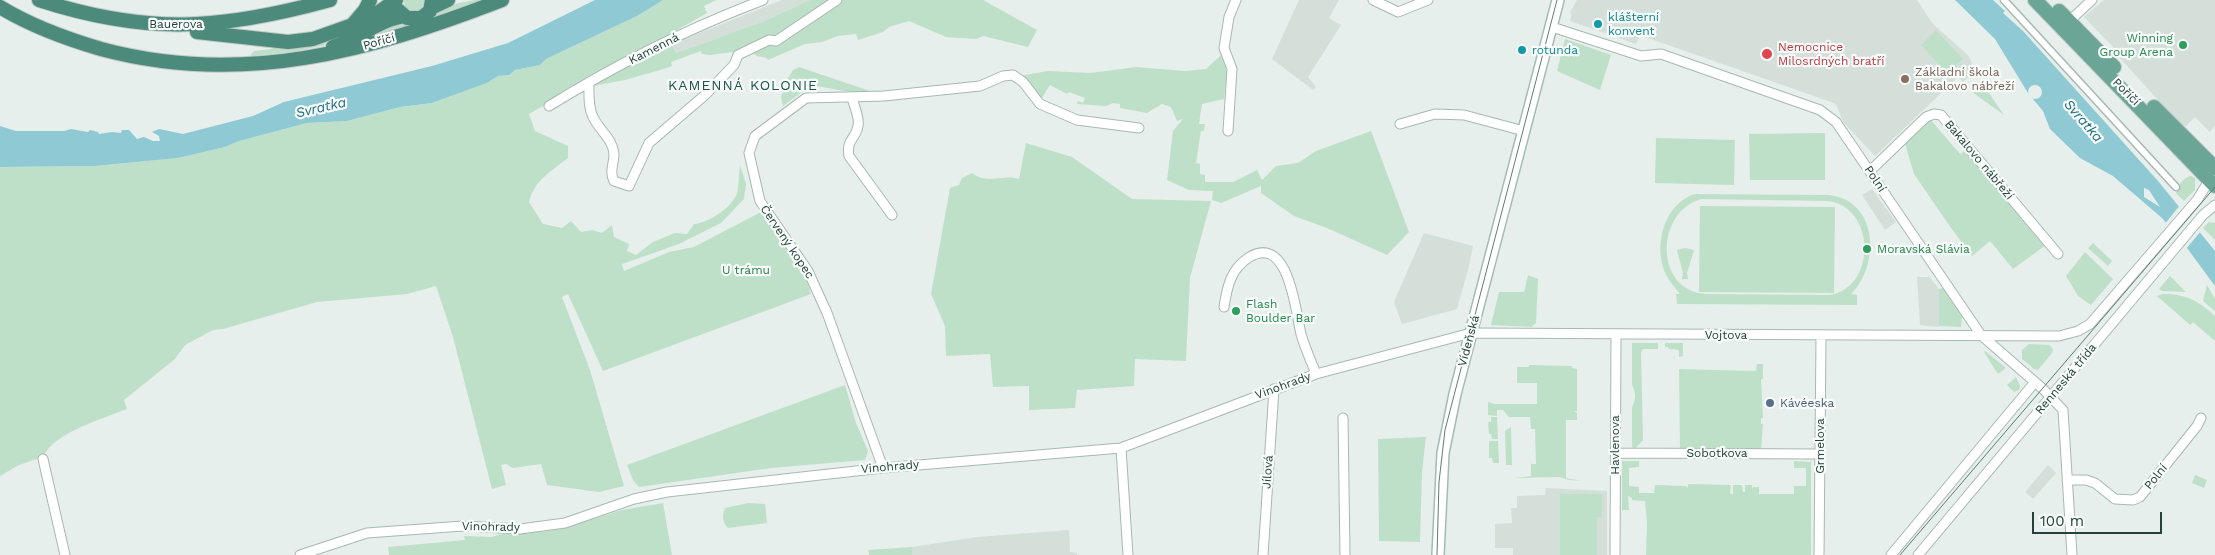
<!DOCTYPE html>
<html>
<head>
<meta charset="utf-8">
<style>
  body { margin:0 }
  #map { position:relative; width:2215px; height:555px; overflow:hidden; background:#e6efeb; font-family:"Work Sans",sans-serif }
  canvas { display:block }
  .scale { position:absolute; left:2032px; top:512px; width:130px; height:22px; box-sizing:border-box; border:2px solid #24423a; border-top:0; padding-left:6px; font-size:15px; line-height:18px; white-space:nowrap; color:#24423a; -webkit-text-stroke:4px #f7fbf9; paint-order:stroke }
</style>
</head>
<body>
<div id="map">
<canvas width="2215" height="555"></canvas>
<div class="scale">100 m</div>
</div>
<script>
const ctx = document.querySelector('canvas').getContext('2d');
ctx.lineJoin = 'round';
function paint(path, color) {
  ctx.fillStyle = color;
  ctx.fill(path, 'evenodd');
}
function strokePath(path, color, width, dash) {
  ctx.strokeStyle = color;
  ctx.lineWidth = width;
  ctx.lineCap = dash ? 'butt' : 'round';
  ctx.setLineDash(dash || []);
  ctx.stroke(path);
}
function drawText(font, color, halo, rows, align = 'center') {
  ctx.font = font + ' "Work Sans",sans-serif';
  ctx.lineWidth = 4.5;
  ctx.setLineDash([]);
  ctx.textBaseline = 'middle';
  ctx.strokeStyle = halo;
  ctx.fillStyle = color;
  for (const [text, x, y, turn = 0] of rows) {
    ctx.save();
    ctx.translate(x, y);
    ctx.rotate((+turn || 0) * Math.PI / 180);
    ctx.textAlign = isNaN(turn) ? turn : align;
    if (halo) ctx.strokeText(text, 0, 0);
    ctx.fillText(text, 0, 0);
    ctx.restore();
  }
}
paint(new Path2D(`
  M782,0H810L762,22L676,53L672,44Z
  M1299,0H1339L1329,18L1341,25L1308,77L1316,87L1313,90L1272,59Z
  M1577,0H1917L1933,24L1969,56L1975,71L1963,82L1958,77L1875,156L1843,122L1837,106L1834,103L1645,37L1640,36L1636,44L1570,21L1572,14L1570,13Z
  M2104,0H2215V125L2210,132L2195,117L2186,126L2180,124L2118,56L2120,54L2084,17Z
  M1872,189L1896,222L1885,230L1862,195Z
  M1424,233L1473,246L1468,270L1457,309L1402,324L1394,302Z
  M1928,275L1939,289V327L1920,325L1917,277H1928Z
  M2048,465L2056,473L2033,499L2025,492Z
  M1546,488L1607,491V555H1513V548H1495V524L1512,523L1511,508H1517V496L1545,495Z
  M1069,530L1070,552L1077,553V555H912V547L977,537Z`), '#d4dfda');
paint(new Path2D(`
  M403,0H424C424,7 420,11 413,12L406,9Z
  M474,0H488L427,22L355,43C395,21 428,9 474,0Z
  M663,0H716L704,6L707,13L529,114L535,131L568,146V158C551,171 534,181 529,202L543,224L562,228L571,221L581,232L592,230L602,233L612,225L614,237L629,244L627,251L636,255L653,242L675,233L687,234L694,224C708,223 733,207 737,193C739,184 739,174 740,165L746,184L744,199L721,223L679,244L622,264L624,271L669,252L694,247L761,212L806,278L811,294L603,371L568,294L562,297L590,370L624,486L599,492L547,485L541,464L513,468L506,464L501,465L506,485L492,489L453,337L436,286L407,294L317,302L223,329L213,330L185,345L175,359L124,400L127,409C107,417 49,435 45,456L19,465L0,476V167L95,166L178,158L225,147L239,141L307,123L347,121L400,107L432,103L487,83L498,76L509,75L515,70L540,65L546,59L637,16Z
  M810,0H983L1037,30L1028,47L983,36L976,39L946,37L909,21L889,27L883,32L858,40L856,34L838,36L822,42L805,44L768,60L767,58L757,56L745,47L735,55L732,52L710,55L702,54L701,51L671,62L672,66L667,68L625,80L593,86C598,76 658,51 672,44L676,53L762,22Z
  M1936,30L1963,59L1947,73L1921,45Z
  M1565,39L1611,55L1600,90L1557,71Z
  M324,42L325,45L298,51L252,56L251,54L254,51L272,49L276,45Z
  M1221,55L1227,71L1224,99L1202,104L1199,124H1205L1204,131H1201L1196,163L1200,164V174L1205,175V182H1233L1257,170L1262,180L1276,166L1298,163L1316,151L1371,131L1409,232L1387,255L1327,228L1294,216L1261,193V186L1221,203L1212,200L1213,191L1189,190L1167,180L1173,131L1183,119L1177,121L1171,107L1162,104L1147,113L1120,108V104L1113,103L1106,106L1077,104L1078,101L1083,103L1085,98L1069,92L1067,94L1050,85L1040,101L1019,76L1048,71L1090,73L1136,67L1185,71L1206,69Z
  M799,67L876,93H855L811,85L783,106L781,96L787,87L785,83L793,70Z
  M1984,86L2004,115L1972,92Z
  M1929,118L1960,154L1967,150L2046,245L2013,269L1990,241L1972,256L1951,228L1914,174L1904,140Z
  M1825,133V180H1750L1749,134Z
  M1656,138L1735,140L1734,185L1655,183Z
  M1026,143L1072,157L1132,199L1211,201L1190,278L1186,361L1135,359L1134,386L1077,390L1075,408L1029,410V386L993,387L990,354L946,356L945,326L931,294L950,188L959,185L962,178L972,173C988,185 1002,174 1019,179Z
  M2191,176L2195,178V190L2184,201L2176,193C2179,185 2183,177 2191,176Z
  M1694,194L1828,195C1878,199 1881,265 1851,294L1857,295V305L1677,304L1676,294H1680C1673,285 1666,278 1663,267C1655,240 1666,204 1694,194ZM1701,199L1827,201C1875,205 1878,287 1830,295L1706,294C1654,291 1655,212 1701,199Z
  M1700,206L1835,207L1834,293L1699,292Z
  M2209,222L2215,223V240L2203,228Z
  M2093,243L2112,261L2108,266L2088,248Z
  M1685,248L1694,250L1687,273L1688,279H1682L1683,273L1677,250Z
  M2085,252L2113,279L2091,305L2078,296L2066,276Z
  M1528,275L1538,279L1536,323L1531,327L1491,325L1499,292H1524Z
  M2170,276L2186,292L2162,291L2159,289Z
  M2207,285L2215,299V311L2203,301Z
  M1943,288L1962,316L1961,327L1939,326V289Z
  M2163,294C2186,294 2199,301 2215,316V341L2193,322L2190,325L2157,296Z
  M1632,343H1658V349H1643L1641,353L1643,440L1635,449L1632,447V407C1636,400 1636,392 1632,385Z
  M1665,343H1683V356L1679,357V350L1669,349L1668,347H1665Z
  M2029,344L2049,345L2053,349L2052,353L2038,370L2034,369L2022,359V350Z
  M1985,351L2006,368L1998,374L1984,352Z
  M1757,364H1763V379H1761L1763,418H1761V424H1763L1761,450L1680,449L1679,369L1756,371Z
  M1529,365L1572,366V368L1577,369V411H1574L1577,413V420H1566V478L1582,481L1569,480L1560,477L1515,478L1531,476V464H1536L1535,429H1531L1530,417H1509L1503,410H1497V416L1488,415V402L1495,404H1537V383H1517V367H1529Z
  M2016,377L2020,386L2019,390L2014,392L2007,385Z
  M845,385L856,423L868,451L865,460L771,468L639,487L633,480L627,465Z
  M1491,417H1497L1498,439H1492L1491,434H1489L1488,422H1491Z
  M1511,427L1512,465H1506L1505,431Z
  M1426,437L1422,472L1420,542L1379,541L1378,439Z
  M1489,441H1498L1499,463H1493L1492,458H1489Z
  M1622,461H1639V467L1629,468V486L1639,487V493H1654L1655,485L1686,486L1688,488V484L1731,485L1730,494H1733V485H1742L1743,492H1745V485H1752V489L1753,487H1759V494H1794V486H1806V468H1794V461L1811,462V555H1646L1647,523L1645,501L1632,500V498L1628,496L1629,510H1622Z
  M2195,475L2207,480L2204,488L2192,483Z
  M1560,494H1602V517H1597V555H1560Z
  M663,503L672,555H389L388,547L465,540L464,536L492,537L504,533L541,532L564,528L622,510Z
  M748,503L765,504L767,523L728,528C722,521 722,516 725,508Z
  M912,547V555H869L868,550Z`), '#bfe0c8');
paint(new Path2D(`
  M595,0H663L637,16L546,59L540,65L515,70L509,75L498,76L487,83L432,103L400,107L347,121L307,123L239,141L225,147L178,158L95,166L0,167V126L16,131H64L71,129L88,132L90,130L98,132L99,134L112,132L121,133L122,130H129L137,139L144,137L153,141H160L159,136L152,132L159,129L183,134L253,116L284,102L432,66L508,43Z
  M1955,0H1993L2005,11L2003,13L2023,31L2158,181L2215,251V286L2187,248L2162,218L2113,176L2080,158L2050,129L2043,111L2028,93L1995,39ZM2144,188L2149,190L2160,207L2144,197Z`), '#8ec9d4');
paint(new Path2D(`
  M2028 92a7 7 0 1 1 14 0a7 7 0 1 1-14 0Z
  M2180,205L2201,231L2186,249L2164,225Z`), '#e6efeb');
const pedestrian = new Path2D(`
  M2004,0L2176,187`);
const minor = new Path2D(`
  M1373,0L1398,12L1428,0
  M2066,24L2092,0
  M1552,27L1641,56L1661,54L1820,110L1836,122L1981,335L2043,389L2063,410L2072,555
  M589,82C589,93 588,107 593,117C599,130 613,139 614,154C614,165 609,171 614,181L629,186L649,143L705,95L734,65L738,55L769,40L776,41L837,0
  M852,98C854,106 860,118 858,126C856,139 846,139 849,156L892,215
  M549,106C617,64 689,28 763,0
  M1400,124L1435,114L1464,115L1524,131
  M1228,131L1232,69L1224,48L1229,17L1236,0
  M1870,171L1926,117L1934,114L1941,115L2058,254
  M1224,307C1227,287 1231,269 1248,258C1289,231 1296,314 1301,334C1305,348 1311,361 1316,374
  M826,310L883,468
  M827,313L808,271L760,201L749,153L755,136L806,98L884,96L980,86L1003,76L1013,75L1023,82L1040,104L1077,120L1139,128
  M1343,418L1345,555
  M1121,448L1128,555
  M1615,453L1820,454
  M43,459L65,555
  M2067,480H2086L2095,483L2115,499L2133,500L2140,497L2197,426L2201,418
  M300,555L367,533L463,526L520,529L565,523L634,499L667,492L883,468L1121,448L1316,374L1471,333L2059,336L2078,331L2090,324L2197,200L2212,176
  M1263,555L1274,389
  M1615,555L1616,334
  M1819,555L1821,336
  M1891,555L2035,382
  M1918,555L2203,215L2215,205`);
const secondary = new Path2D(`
  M1438,555L1443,453L1455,394L1558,0`);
const primary = new Path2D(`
  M2035,0L2215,186
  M2059,11L2114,67
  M2154,107L2215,168`);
const trunk = new Path2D(`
  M39,0C147,35 221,30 330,0
  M0,7C31,26 67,39 101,49C242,87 370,51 502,0
  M431,8L448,0
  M398,10L407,18H421L430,11L432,0
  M354,23L365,10L370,0
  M197,32L288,42L313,39L369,19L396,0
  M333,47C358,39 378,20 404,16`);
strokePath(pedestrian, '#a8b8b2', 9);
strokePath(minor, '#a8b8b2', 11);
strokePath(secondary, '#a4bbb3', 14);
strokePath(primary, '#c2cac8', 16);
strokePath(trunk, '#c2cac8', 16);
strokePath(pedestrian, '#fff', 6);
strokePath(minor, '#fff', 9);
strokePath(secondary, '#fff', 11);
strokePath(primary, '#6aa596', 14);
strokePath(trunk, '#4c8a7c', 14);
strokePath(new Path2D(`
  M1437,555L1439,482L1445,430L1557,0
  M1900,555L2215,187`), '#5f7d75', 1);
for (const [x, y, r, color] of [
  [1598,24,5,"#0f9aa8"],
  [2183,45,5,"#2e9e5b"],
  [1522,50,5,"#0f9aa8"],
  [1767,54,6,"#e0444e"],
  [1905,79,5,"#8d6e63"],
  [1867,249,5,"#2e9e5b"],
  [1236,311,5,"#2e9e5b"],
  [1770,403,5,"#5c6f8a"]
]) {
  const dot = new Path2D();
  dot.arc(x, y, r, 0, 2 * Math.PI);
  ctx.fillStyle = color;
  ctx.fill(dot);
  strokePath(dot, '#f7fbf9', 2);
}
drawText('12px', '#0d838f', '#f7fbf9', [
  ["klášterní",1608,17],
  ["konvent",1608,31],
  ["rotunda",1532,50]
], 'left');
drawText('12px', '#24423a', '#f7fbf9', [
  ["Bauerova",176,24],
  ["Poříčí",379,42,-16],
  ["Kamenná",654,49,-27],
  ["Poříčí",2126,92,45],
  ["Bakalovo nábřeží",1979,160,50],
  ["Polní",1875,179,56],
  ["Červený kopec",787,242,56],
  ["Vojtova",1726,335],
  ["Vídeňská",1469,341,-75],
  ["Renneská třída",2066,379,-50],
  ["Vinohrady",1283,386,-20],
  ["Havlenova",1615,445,-90],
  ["Grmelova",1820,446,-90],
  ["Sobotkova",1717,453],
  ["Vinohrady",890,467,-5],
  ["Jílová",1268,472,-86],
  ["Polní",2156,477,-51],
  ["Vinohrady",491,527,1]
]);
drawText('12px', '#27864d', '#f7fbf9', [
  ["Winning",2173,38,"right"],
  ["Group Arena",2173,52,"right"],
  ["Moravská Slávia",1877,249],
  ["Flash",1246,304],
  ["Boulder Bar",1246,318]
], 'left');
drawText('12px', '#be3a42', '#f7fbf9', [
  ["Nemocnice",1778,47],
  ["Milosrdných bratří",1778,61]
], 'left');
drawText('12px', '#785e54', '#f7fbf9', [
  ["Základní škola",1915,72],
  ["Bakalovo nábřeží",1915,86]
], 'left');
drawText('12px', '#2d7a4b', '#f7fbf9', [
  ["U trámu",746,270]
]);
drawText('12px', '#4e5e75', '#f7fbf9', [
  ["Kávéeska",1780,403]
], 'left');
ctx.letterSpacing = '1px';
drawText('14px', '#1f5548', '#f7fbf9', [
  ["KAMENNÁ KOLONIE",743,86]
]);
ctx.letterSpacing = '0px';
drawText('italic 14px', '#1c6f80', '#f7fbf9', [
  ["Svratka",321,108,-13],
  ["Svratka",2083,121,49]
]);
</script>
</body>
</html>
